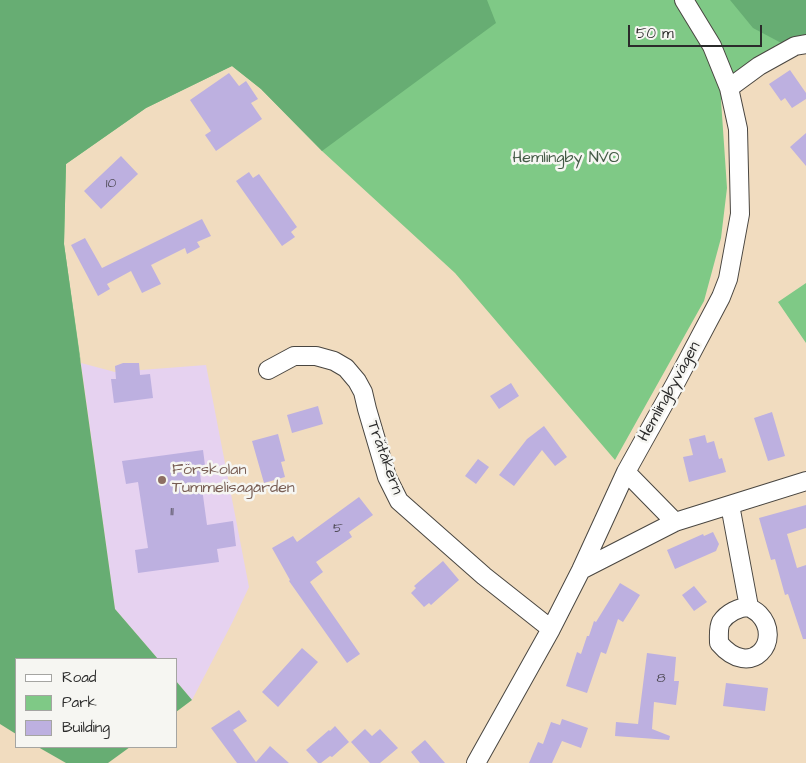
<!DOCTYPE html>
<html>
<head>
<meta charset="utf-8">
<style>
  body { margin:0 }
  #map { position:relative; width:806px; height:763px; overflow:hidden; background:#f1dcbf; font-family:"Architects Daughter",sans-serif }
  canvas { display:block }
  .legend { position:absolute; left:15px; top:658px; width:162px; height:90px; box-sizing:border-box; background:#f6f6f2; border:1px solid #a5a5a2; margin:0; padding:6px 9px; list-style:none; font-size:15px; color:#2b2b2b }
  .legend li { display:flex; align-items:center; gap:10px; height:25px }
  .legend b { width:25px; border:1px solid #a5a5a2 }
  .scale { position:absolute; left:628px; top:25px; width:134px; height:22px; box-sizing:border-box; border:2px solid #2b2b2b; border-top:0; padding-left:6px; font-size:15px; line-height:18px; white-space:nowrap; color:#2b2b2b; -webkit-text-stroke:4px #f6f6f2; paint-order:stroke }
</style>
</head>
<body>
<div id="map">
<canvas width="806" height="763"></canvas>
<ul class="legend">
<li><b style="height:6px;background:#fff"></b>Road</li>
<li><b style="height:14px;background:#7fc986"></b>Park</li>
<li><b style="height:14px;background:#bdb0e0"></b>Building</li>
</ul>
<div class="scale">50 m</div>
</div>
<script>
const ctx = document.querySelector('canvas').getContext('2d');
ctx.lineJoin = 'round';
function paint(path, color) {
  ctx.fillStyle = color;
  ctx.fill(path, 'evenodd');
}
function strokePath(path, color, width, dash) {
  ctx.strokeStyle = color;
  ctx.lineWidth = width;
  ctx.lineCap = dash ? 'butt' : 'round';
  ctx.setLineDash(dash || []);
  ctx.stroke(path);
}
function drawText(font, color, halo, rows, align = 'center') {
  ctx.font = font + ' "Architects Daughter",sans-serif';
  ctx.lineWidth = 5;
  ctx.setLineDash([]);
  ctx.textBaseline = 'middle';
  ctx.strokeStyle = halo;
  ctx.fillStyle = color;
  for (const [text, x, y, turn = 0] of rows) {
    ctx.save();
    ctx.translate(x, y);
    ctx.rotate((+turn || 0) * Math.PI / 180);
    ctx.textAlign = isNaN(turn) ? turn : align;
    if (halo) ctx.strokeText(text, 0, 0);
    ctx.fillText(text, 0, 0);
    ctx.restore();
  }
}
paint(new Path2D(`
  M81,363L115,372L206,365L249,587L232,623L192,700L176,681V659H158L115,609Z`), '#e6d2f0');
paint(new Path2D(`
  M0,0H806V50L770,63L721,100L727,188L721,238L704,301L615,460L455,273L322,151L261,89L232,66L146,108L66,164L64,244L81,363Z
  M806,283V343L778,302Z`), '#7fc986');
paint(new Path2D(`
  M0,0H487L496,23L322,151L261,89L232,66L146,108L66,164L64,244L115,609L158,659H16V734L0,724Z
  M730,0H806V39L787,46L753,28Z
  M176,681L192,700L176,712Z
  M38,747H130L108,763H66Z`), '#67ad73');
paint(new Path2D(`
  M790,70L806,93V99L792,108L785,98L781,101L769,84Z
  M229,73L239,86L246,81L258,99L251,103L262,119L216,151L205,135L211,131L190,100Z
  M806,133V166L790,147Z
  M121,156L138,174L101,209L84,191Z
  M249,172L253,178L259,174L297,227L291,232L295,237L282,246L236,181Z
  M202,219L211,236L197,242L200,247L187,254L185,248L151,265L161,284L142,293L131,271L107,284L110,289L98,296L71,245L85,238L102,268Z
  M123,363H139L140,375L150,374L153,398L114,403L111,379H116L115,366Z
  M511,383L519,396L499,409L490,396Z
  M318,406L323,424L292,433L287,415Z
  M772,412L785,456L768,461L754,418Z
  M544,426L567,457L555,466L542,450L514,486L499,475L527,439Z
  M278,434L285,461L281,462L285,477L264,483L252,441Z
  M705,435L707,443L714,441L719,459L722,458L726,472L689,482L683,457L693,455L689,439Z
  M203,450L206,473L200,474L207,525L233,521L236,546L217,549L219,562L138,573L135,550L148,548L138,482L126,484L122,461Z
  M478,459L489,467L476,484L465,476Z
  M359,497L373,515L349,532L352,537L316,562L323,572L310,582L360,654L347,663L289,581L290,580L272,548L293,536L297,542Z
  M806,505V528L787,534L797,568L806,565V639H803L788,594L785,595L775,559L771,560L759,518Z
  M713,532L719,544L716,551L675,569L667,550L703,534L704,536Z
  M443,561L459,580L431,605L429,603L424,607L411,593L416,588L414,586Z
  M620,583L640,595L623,622L618,619L606,654L601,652L587,693L566,686L577,652L581,654L587,636H589L594,621L596,622Z
  M694,586L707,602L694,611L682,595Z
  M302,648L318,662L278,707L262,692Z
  M647,653L676,657L674,681H679L676,705L654,702L652,729L670,736L669,740L615,736L616,722L638,724Z
  M726,683L768,688L765,711L723,706Z
  M239,710L247,721L233,730L256,762L270,746L289,763H237L211,728Z
  M562,719L588,728L581,748L562,741L552,763H529L538,742L543,744L551,722L560,725Z
  M335,726L349,742L332,757L330,756L321,763H318L306,750L329,730L330,731Z
  M365,729L372,736L380,729L398,748L380,763H370L351,742Z
  M425,740L445,763H420L411,752Z`), '#bdb0e0');
const street = new Path2D(`
  M729,88L759,66L795,46L806,44
  M268,370L294,356H316L334,361L346,368L357,381L363,392L367,409L387,477L399,501L484,576L551,629
  M626,472L675,522
  M730,505L749,607C752,609 756,611 759,614C784,640 751,681 719,643C719,636 718,628 721,622C727,613 739,607 749,607
  M581,570L675,522L806,481
  M476,763L551,629L581,570L626,472L675,384L721,297L728,279L740,214L738,129L729,88L712,46L684,0`);
strokePath(street, '#494641', 20);
strokePath(street, '#fff', 18);
for (const [x, y, r, color] of [
  [162,480,5,"#8d6e63"]
]) {
  const dot = new Path2D();
  dot.arc(x, y, r, 0, 2 * Math.PI);
  ctx.fillStyle = color;
  ctx.fill(dot);
  strokePath(dot, '#f6f6f2', 2);
}
drawText('14px', '#504c58', null, [
  ["10",111,184],
  ["11",172,512],
  ["5",338,529],
  ["8",661,679]
]);
drawText('16px', '#445a46', '#f6f6f2', [
  ["Hemlingby NVO",566,159]
]);
drawText('16px', '#2b2b2b', '#f6f6f2', [
  ["Hemlingbyvägen",670,392,-61],
  ["Trätåkern",384,458,70]
]);
drawText('16px', '#785e54', '#f6f6f2', [
  ["Förskolan",172,471],
  ["Tummelisagården",172,489]
], 'left');
</script>
</body>
</html>
